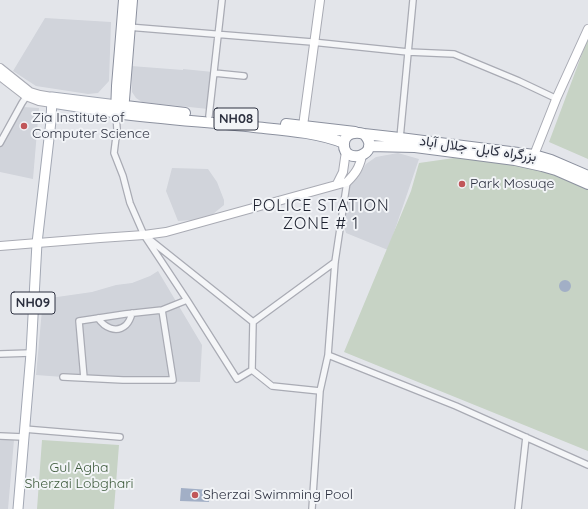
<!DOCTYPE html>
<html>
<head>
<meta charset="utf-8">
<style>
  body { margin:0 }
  canvas { display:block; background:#e3e5ea }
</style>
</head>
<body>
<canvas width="588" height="509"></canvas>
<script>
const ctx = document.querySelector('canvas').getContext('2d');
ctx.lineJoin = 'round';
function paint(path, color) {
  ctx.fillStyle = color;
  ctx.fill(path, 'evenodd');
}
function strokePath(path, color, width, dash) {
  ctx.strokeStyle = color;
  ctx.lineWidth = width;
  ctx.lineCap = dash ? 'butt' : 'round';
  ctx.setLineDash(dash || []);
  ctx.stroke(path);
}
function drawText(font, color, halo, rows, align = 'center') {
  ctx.font = font + ' Quicksand,Vazirmatn,sans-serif';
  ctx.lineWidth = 4;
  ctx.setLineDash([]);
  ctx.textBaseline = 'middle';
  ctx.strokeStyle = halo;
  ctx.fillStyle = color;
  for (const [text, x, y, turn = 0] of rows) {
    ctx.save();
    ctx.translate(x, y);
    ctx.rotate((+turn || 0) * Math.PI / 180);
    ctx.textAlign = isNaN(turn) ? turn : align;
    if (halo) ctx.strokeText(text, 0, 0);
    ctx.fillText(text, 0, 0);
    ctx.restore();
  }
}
paint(new Path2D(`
  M45,18L111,22L109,81L98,93L88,94L36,86L13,71Z
  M131,66L183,70V69L213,72L208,109L142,102L136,98L132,92Z
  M23,107L39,108L33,179L0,172V144Z
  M398,153L419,159L388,250L346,233L343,222L347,187L358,177L366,164L376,157Z
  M172,168L208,169L217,182L224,200V205L207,219L178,221L166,191Z
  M158,271L202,345L200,382L117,381L36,375L43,299L92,292L116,285L132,283L150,276Z
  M0,439L14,440L8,509H0Z`), '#d1d4db');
paint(new Path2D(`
  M588,38V159L549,142Z
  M468,156L506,162L560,175L588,188V451L344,352L411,191L419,163Z
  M42,440L119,445L114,509H37Z`), '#c7d3c5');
paint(new Path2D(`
  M559 286a6 6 0 1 1 12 0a6 6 0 1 1-12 0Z
  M181,488L210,490L209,502L180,501Z`), '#a2afc6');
const street = new Path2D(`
  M128,27L312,42L408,52L454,54L519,81L555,98L557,97
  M214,73L244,76
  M116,113L117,129L114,153L123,176L130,203L144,235L187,300L237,379L252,370L272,386L320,391L328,355
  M209,116L222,0
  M400,138L413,0
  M0,143L22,103L28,94
  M347,182L335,262L328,355L456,406L588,465
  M149,239L253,322
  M98,318C104,327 116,334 126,325C129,322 131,317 132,313
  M0,354L31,353
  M252,370L253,322L335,262
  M63,377L123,380H173L162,310
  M84,378L79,321L125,314L162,310L187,300
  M24,429L120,437
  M0,436L23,437
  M312,509L320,391
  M518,509L526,437`);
const secondary = new Path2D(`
  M0,68L30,92L40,95L52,97
  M0,76L26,96L39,101L52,103
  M303,126L320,0
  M534,155L557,97L588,29
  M337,184L343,172L346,151
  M0,246L100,238L144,235L166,232L347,182C356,173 359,168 362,156`);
const primary = new Path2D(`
  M52,103L116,113
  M18,509L31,353L37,243L51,121L52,97L117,105`);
const highway = new Path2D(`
  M124,0L117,86L116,113C162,119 208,122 254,127C283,130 317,132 344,143
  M117,105L185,113
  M123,112L132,0
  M286,124L355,132
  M364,134C384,155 342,167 344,143C345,133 356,131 364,134L400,138L534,155L551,160L588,176
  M369,146L415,147L515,160L542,166L556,170L588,184`);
strokePath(street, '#a9abb4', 8);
strokePath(secondary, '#a9abb4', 10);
strokePath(primary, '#a3a8b4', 11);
strokePath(highway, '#8c919f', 12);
strokePath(street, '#f5f6f8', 5.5);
strokePath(secondary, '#fff', 8);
strokePath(primary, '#fff', 9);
strokePath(highway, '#fff', 10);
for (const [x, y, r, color] of [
  [24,126,4,"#c15659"],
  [462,184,4,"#c15659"],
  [195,495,4,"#c15659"]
]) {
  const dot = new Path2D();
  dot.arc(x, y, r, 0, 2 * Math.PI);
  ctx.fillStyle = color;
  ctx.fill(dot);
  strokePath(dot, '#f2f4f7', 1.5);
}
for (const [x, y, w] of [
  [236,119,44],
  [33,303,44]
]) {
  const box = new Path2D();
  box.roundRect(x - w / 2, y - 11, w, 22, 3);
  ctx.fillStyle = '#f2f4f7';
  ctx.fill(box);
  strokePath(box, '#2d3140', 1);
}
drawText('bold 13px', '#2d3140', null, [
  ["NH08",236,119],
  ["NH09",33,303]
]);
drawText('14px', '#2d3140', '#f2f4f7', [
  ["Zia Institute of",32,118],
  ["Computer Science",32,134],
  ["Park Mosuqe",470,184],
  ["Sherzai Swimming Pool",203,495]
], 'left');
drawText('14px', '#2d3140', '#f2f4f7', [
  ["بزرگراه کابل- جلال آباد",478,149,8]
]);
drawText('14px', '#3d5a3b', '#f2f4f7', [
  ["Gul Agha",79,468],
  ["Sherzai Lobghari",79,484]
]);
ctx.letterSpacing = '1px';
drawText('16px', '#1f2331', '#f2f4f7', [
  ["POLICE STATION",321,206],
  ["ZONE # 1",321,224]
]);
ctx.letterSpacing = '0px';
</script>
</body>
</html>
